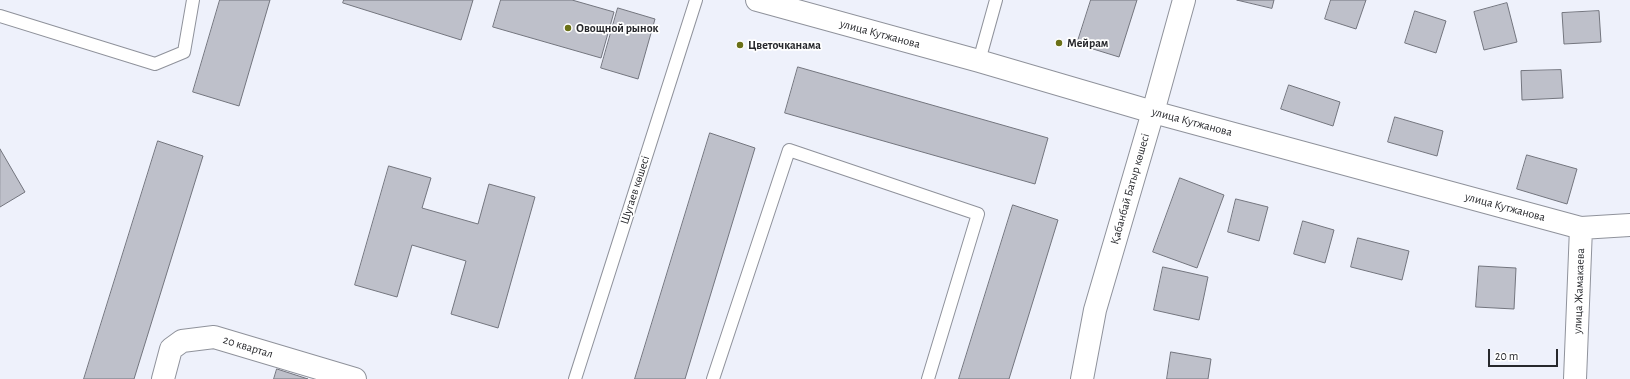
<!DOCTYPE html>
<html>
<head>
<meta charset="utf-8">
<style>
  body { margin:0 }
  #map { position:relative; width:1630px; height:379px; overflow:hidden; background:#eef1fb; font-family:"Alegreya Sans",sans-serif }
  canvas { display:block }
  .scale { position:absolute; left:1488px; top:349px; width:70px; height:18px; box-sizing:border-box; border:2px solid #27282c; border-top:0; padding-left:5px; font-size:12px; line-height:14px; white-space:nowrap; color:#27282c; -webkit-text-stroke:3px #fff; paint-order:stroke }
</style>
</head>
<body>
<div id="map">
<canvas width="1630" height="379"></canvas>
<div class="scale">20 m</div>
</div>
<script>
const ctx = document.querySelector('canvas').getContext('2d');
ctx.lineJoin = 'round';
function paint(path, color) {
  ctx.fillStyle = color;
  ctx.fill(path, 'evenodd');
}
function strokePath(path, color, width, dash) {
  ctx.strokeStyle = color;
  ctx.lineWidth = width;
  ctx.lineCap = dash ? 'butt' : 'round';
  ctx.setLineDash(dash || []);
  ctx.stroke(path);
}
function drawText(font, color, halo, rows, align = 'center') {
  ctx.font = font + ' "Alegreya Sans",sans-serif';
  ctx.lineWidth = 3.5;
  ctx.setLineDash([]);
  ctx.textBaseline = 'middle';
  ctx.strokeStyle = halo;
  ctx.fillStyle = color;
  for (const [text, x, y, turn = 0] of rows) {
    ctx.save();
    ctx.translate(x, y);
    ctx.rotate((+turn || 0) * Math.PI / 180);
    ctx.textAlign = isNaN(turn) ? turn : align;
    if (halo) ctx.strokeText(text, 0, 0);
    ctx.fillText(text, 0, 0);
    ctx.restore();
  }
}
const building = new Path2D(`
  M220,0H270L239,106L193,92Z
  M344,0H473L461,40L343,3Z
  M501,0H572L614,12L601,58L493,27Z
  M1091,0H1137L1119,57L1077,44Z
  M1237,0H1274L1272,8Z
  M1331,0H1366L1356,29L1325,19Z
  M1507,3L1517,42L1484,50L1474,12Z
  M618,8L655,19L638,79L601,68Z
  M1415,11L1446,21L1436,53L1405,43Z
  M1599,11L1601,42L1564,44L1562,13Z
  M798,67L1048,138L1035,184L785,113Z
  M1561,70L1563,98L1522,100L1521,71Z
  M1289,85L1340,102L1333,126L1281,109Z
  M1395,117L1443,131L1437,156L1388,142Z
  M710,133L755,148L685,379H635Z
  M158,141L203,156L134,379H84Z
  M0,149L25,192L0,207Z
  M1527,155L1577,169L1567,204L1517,189Z
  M389,166L431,178L422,208L478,224L489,184L535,197L498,328L451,314L466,261L412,245L397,297L355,285Z
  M1180,178L1224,195L1197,268L1153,252Z
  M1236,199L1268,207L1259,241L1228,232Z
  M1013,205L1058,220L1009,379H959Z
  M1303,221L1334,230L1325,263L1294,254Z
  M1358,238L1409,251L1402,280L1351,267Z
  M1479,266L1516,268L1514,309L1476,307Z
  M1163,267L1208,277L1199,320L1154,310Z
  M1171,352L1211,359L1208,379H1167Z
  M277,369L308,379H274Z`);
paint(building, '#bec0ca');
strokePath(building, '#73757e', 1);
const lane = new Path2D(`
  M0,16L155,64L184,52L193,0
  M979,61L996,0
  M575,379L696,0
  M713,379L789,150L978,214L928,379`);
const street = new Path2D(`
  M1184,0L1153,112L1581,228L1630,225
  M163,379L171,349L182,341L214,337L355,379
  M1575,379L1581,228`);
const secondary = new Path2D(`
  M757,0L979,61L1153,112L1095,310L1082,379`);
strokePath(lane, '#8f929b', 14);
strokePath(street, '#8f929b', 24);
strokePath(secondary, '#8f929b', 24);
strokePath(lane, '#fff', 12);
strokePath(street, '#fff', 22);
strokePath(secondary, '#fff', 22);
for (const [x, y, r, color] of [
  [568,28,4,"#6a7017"],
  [1059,43,4,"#6a7017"],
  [740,45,4,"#6a7017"]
]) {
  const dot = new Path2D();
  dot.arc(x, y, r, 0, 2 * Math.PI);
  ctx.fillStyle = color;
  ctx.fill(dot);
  strokePath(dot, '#fff', 1.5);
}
drawText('bold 12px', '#27282c', '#fff', [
  ["Овощной рынок",576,28],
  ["Мейрам",1067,43],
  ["Цветочканама",748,45]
], 'left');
drawText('12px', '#27282c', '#fff', [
  ["улица Кутжанова",880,34,15],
  ["улица Кутжанова",1192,122,15],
  ["Қабанбай Батыр көшесі",1130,189,-74],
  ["Шугаев көшесі",635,190,-72],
  ["улица Кутжанова",1505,207,15],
  ["улица Жамакаева",1579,291,-88],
  ["20 квартал",248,347,17]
]);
</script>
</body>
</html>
